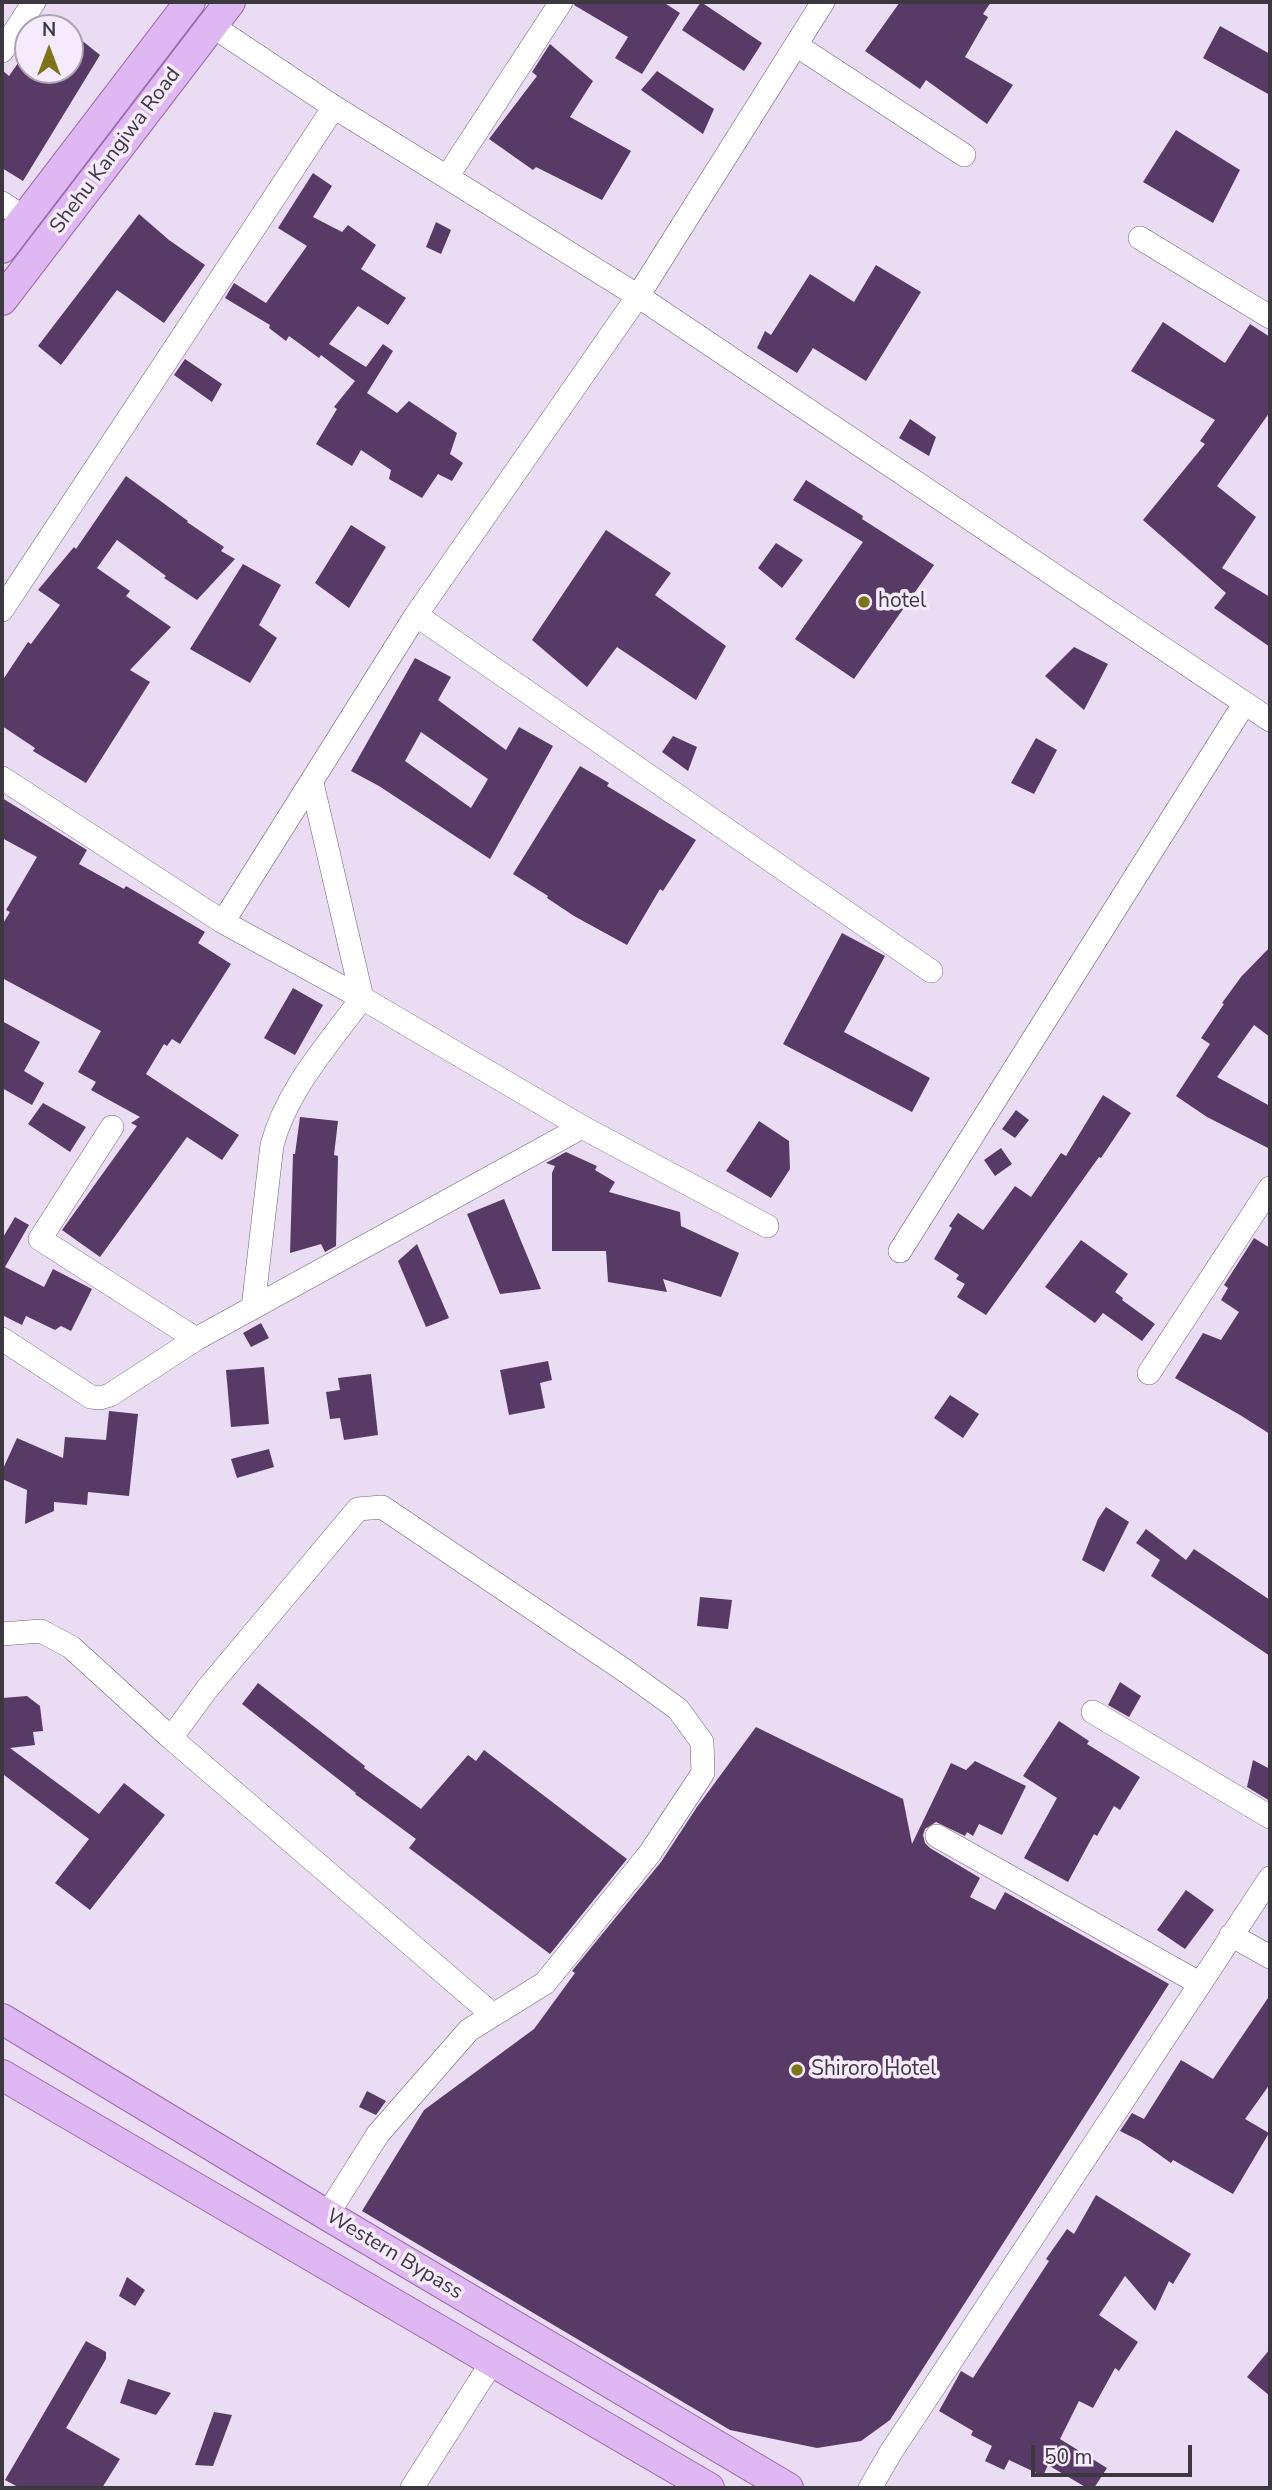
<!DOCTYPE html>
<html>
<head>
<meta charset="utf-8">
<style>
  body { margin:0 }
  #map { position:relative; width:1272px; height:2490px; overflow:hidden; background:#eadcf2; font-family:"Nunito Sans",sans-serif }
  canvas { display:block }
  .frame { position:absolute; inset:0; border:4px solid #3d3740; pointer-events:none }
  .north { position:absolute; left:14px; top:14px; width:70px; height:70px; box-sizing:border-box; background:#f6ebfc; border:2px solid #aca3b1; border-radius:50%; rotate:0deg; font-size:19px; font-weight:700; line-height:28px; text-align:center; color:#3d3740 }
  .north::after { content:''; display:block; margin:auto; width:24px; height:32px; background:#7c7417; clip-path:polygon(50% 0,100% 100%,50% 72%,0 100%) }
  .scale { position:absolute; left:1031px; top:2445px; width:161px; height:32px; box-sizing:border-box; border:4px solid #3d3740; border-top:0; padding-left:9px; font-size:21px; line-height:24px; white-space:nowrap; color:#3d3740; -webkit-text-stroke:5px #f6ebfc; paint-order:stroke }
</style>
</head>
<body>
<div id="map">
<canvas width="1272" height="2490"></canvas>
<div class="frame"></div>
<div class="north">N</div>
<div class="scale">50 m</div>
</div>
<script>
const ctx = document.querySelector('canvas').getContext('2d');
ctx.lineJoin = 'round';
function paint(path, color) {
  ctx.fillStyle = color;
  ctx.fill(path, 'evenodd');
}
function strokePath(path, color, width, dash) {
  ctx.strokeStyle = color;
  ctx.lineWidth = width;
  ctx.lineCap = dash ? 'butt' : 'round';
  ctx.setLineDash(dash || []);
  ctx.stroke(path);
}
function drawText(font, color, halo, rows, align = 'center') {
  ctx.font = font + ' "Nunito Sans",sans-serif';
  ctx.lineWidth = 7;
  ctx.setLineDash([]);
  ctx.textBaseline = 'middle';
  ctx.strokeStyle = halo;
  ctx.fillStyle = color;
  for (const [text, x, y, turn = 0] of rows) {
    ctx.save();
    ctx.translate(x, y);
    ctx.rotate((+turn || 0) * Math.PI / 180);
    ctx.textAlign = isNaN(turn) ? turn : align;
    if (halo) ctx.strokeText(text, 0, 0);
    ctx.fillText(text, 0, 0);
    ctx.restore();
  }
}
paint(new Path2D(`
  M575,2H663L680,13L642,74L615,58L628,37L574,5Z
  M701,2L762,43L744,71L682,30Z
  M900,2H991L983,14L988,17L965,57L1013,85L987,124L926,80L920,89L865,51Z
  M1220,26L1270,54V95L1203,58Z
  M70,31L100,55L23,181L2,168V70L9,76L28,49V70H70Z
  M550,44L593,81L570,117L631,151L602,200L536,167L533,170L489,139L537,76L532,72Z
  M657,71L714,109L703,134L641,90Z
  M1176,130L1240,170L1213,223L1143,182Z
  M313,173L332,186L313,217L342,232L348,225L376,245L361,269L406,298L388,325L358,306L329,344L366,367L383,344L393,351L367,393L397,413L409,401L457,433L450,454L463,463L452,481L438,474L422,498L389,479L391,470L361,450L352,466L316,444L337,409L334,407L355,381L321,355L319,358L289,336L286,341L269,328L270,325L225,298L234,283L266,303L307,246L278,228Z
  M139,214L169,240L205,265L164,323L117,290L61,365L38,346Z
  M436,222L451,230L441,254L426,247Z
  M876,265L921,292L866,381L813,348L797,373L757,348L765,331L771,335L810,274L854,302Z
  M1163,322L1225,363L1250,324L1270,337V412L1217,486L1256,517L1222,568L1270,597V647L1214,608L1226,593L1143,520L1205,444L1200,441L1215,420L1131,371Z
  M185,359L222,384L212,402L174,375Z
  M910,419L936,437L929,456L899,438Z
  M126,476L188,521L187,522L224,547L221,551L235,559L197,600L164,578L166,576L117,540L97,568L130,591L126,596L171,627L130,670L150,682L86,783L33,751L35,748L2,726V681L28,642L31,644L60,605L38,590L74,547L76,549Z
  M806,480L863,516L862,519L934,565L854,679L795,639L863,542L793,500Z
  M351,525L386,547L349,608L315,583Z
  M606,530L671,573L655,595L726,646L696,700L617,647L587,687L532,640Z
  M776,543L803,560L782,588L758,568Z
  M243,564L281,585L259,625L277,638L250,683L190,649Z
  M1074,647L1108,664L1084,710L1045,676Z
  M415,658L451,677L438,700L506,750L519,727L553,746L490,859L379,786L351,771ZM421,732L488,779L471,808L405,761Z
  M673,736L697,747L688,771L662,752Z
  M1036,738L1057,750L1034,794L1011,783Z
  M580,766L609,783L607,786L696,840L663,891L660,889L627,945L574,916L547,898L548,896L513,874Z
  M2,798L87,850L79,864L124,889L126,886L205,932L198,943L231,964L180,1044L172,1039L167,1046L164,1044L146,1074L239,1135L222,1160L187,1137L100,1257L62,1230L137,1126L131,1123L140,1117L91,1090L96,1082L78,1072L101,1031L2,978V925L10,912L6,910L37,857L2,838Z
  M842,933L885,956L844,1032L930,1078L912,1112L783,1044Z
  M1270,947V1037L1254,1025L1217,1077L1270,1106V1149L1207,1117L1176,1096L1210,1044L1201,1038L1224,1004L1222,1003L1241,977Z
  M293,988L323,1005L295,1055L264,1038Z
  M2,1021L40,1042L24,1071L44,1083L32,1105L2,1088Z
  M1103,1095L1131,1113L1101,1158L1099,1157L986,1315L957,1297L965,1284L956,1279L959,1275L934,1259L952,1228L949,1226L958,1213L983,1230L1015,1186L1031,1197L1061,1153L1066,1156Z
  M43,1103L86,1127L70,1152L28,1124Z
  M1016,1110L1029,1120L1015,1138L1002,1129Z
  M300,1117L338,1121L334,1155L338,1156L336,1246L325,1252L321,1244L290,1253L293,1154H295Z
  M759,1121L789,1141L790,1169L771,1198L726,1171Z
  M1001,1148L1012,1164L995,1176L984,1160Z
  M566,1152L597,1166L595,1170L615,1182L609,1192L680,1212L681,1226L739,1253L721,1297L663,1279L667,1292L608,1282L606,1251H552V1173L555,1166L546,1163Z
  M504,1199L521,1241L541,1289L500,1294L467,1214Z
  M15,1217L29,1225L5,1267L44,1287L53,1269L92,1289L71,1331L61,1326L55,1330L26,1316L22,1325L2,1315V1239Z
  M1254,1238L1270,1248V1434L1240,1415L1175,1378L1203,1333L1221,1340L1239,1312L1221,1300L1228,1288L1224,1285Z
  M1081,1240L1128,1274L1115,1292L1123,1298L1122,1300L1155,1324L1142,1341L1103,1313L1095,1323L1045,1287Z
  M417,1244L449,1318L426,1327L398,1261Z
  M261,1323L269,1338L251,1347L243,1333Z
  M548,1361L552,1380L540,1383L545,1408L509,1415L500,1370Z
  M264,1367L269,1424L231,1427L226,1370Z
  M371,1374L378,1435L344,1440L340,1418L330,1419L326,1392L340,1390L338,1378Z
  M950,1395L979,1414L963,1438L934,1418Z
  M109,1411L138,1414L129,1496L88,1492L87,1505L54,1502V1511L25,1524L27,1490L2,1479V1471L17,1438L63,1458L65,1437L106,1440Z
  M269,1449L274,1467L237,1478L231,1459Z
  M1106,1507L1129,1522L1104,1572L1082,1560L1098,1519Z
  M1146,1529L1186,1560L1194,1549L1270,1600V1656L1151,1576L1160,1560L1136,1543Z
  M700,1597L732,1600L728,1629L697,1626Z
  M1120,1682L1141,1696L1129,1717L1108,1705Z
  M258,1683L365,1766L364,1768L421,1809L468,1755L476,1761L484,1750L627,1859L550,1954L409,1848L416,1839L355,1794L356,1793L242,1704Z
  M27,1696L40,1706L43,1731L33,1732L35,1745L10,1748L99,1814L124,1783L165,1815L90,1910L55,1883L89,1839L4,1775L2,1698Z
  M1059,1721L1089,1741L1087,1744L1140,1777L1120,1810L1114,1806L1097,1836L1094,1834L1068,1882L1024,1858L1057,1798L1023,1776Z
  M756,1727L903,1799L912,1844L951,1763L966,1770L975,1761L1026,1786L1002,1835L979,1824L973,1836L967,1832L965,1836L936,1822L925,1829L923,1835L925,1843L930,1848L980,1878L970,1897L995,1910L1005,1892L1169,1984L890,2420L861,2441L817,2448L730,2430L362,2211L424,2110L534,2029L575,1973L572,1971L661,1862L697,1807Z
  M1253,1760L1270,1769V1801L1247,1787Z
  M1186,1890L1214,1910L1185,1949L1157,1930Z
  M1270,1995V2084L1245,2119L1269,2133L1233,2194L1173,2160L1171,2163L1140,2141L1120,2131L1132,2113L1144,2119L1181,2060L1213,2079Z
  M367,2091L386,2101L376,2115L359,2107Z
  M1096,2195L1191,2254L1173,2284L1169,2281L1155,2311L1125,2276L1099,2315L1138,2342L1119,2371L1115,2368L1093,2408L1079,2401L1060,2439L1107,2468L1094,2488H1087L1048,2465L1043,2476L1009,2460L1004,2470L985,2461L992,2446L971,2435L973,2431L939,2411L961,2371L973,2378L1049,2261L1046,2259L1067,2229L1074,2234Z
  M127,2277L145,2290L135,2306L119,2296Z
  M86,2341L106,2352V2359L66,2428L120,2459L102,2488H20L5,2480Z
  M1270,2349V2396L1247,2377Z
  M128,2379L171,2393L156,2415L120,2403Z
  M214,2412L232,2415L213,2466L195,2465Z`), '#583a66');
const minor = new Path2D(`
  M211,25L334,107L638,296L1270,720
  M796,45L964,155
  M2,51L34,2
  M447,177L561,2
  M2,203L24,218
  M1140,238L1270,317
  M2,610L334,107
  M416,615L931,971
  M2,778L223,922L362,998L582,1127L767,1226
  M223,922L416,615L638,296L823,2
  M112,1127L40,1239L196,1339
  M900,1251L1244,704
  M253,1308L272,1145C287,1089 329,1044 362,998L312,783
  M2,1339L91,1397L100,1398L110,1395L196,1339L582,1127
  M1149,1373L1270,1188
  M2,1634L41,1631L71,1647L171,1738L493,2015
  M1093,1712L1270,1817
  M171,1738L207,1689L358,1509L382,1507L624,1670L678,1709L702,1742L703,1773L650,1853L545,1983L469,2030L378,2134L327,2215
  M937,1836L1199,1983
  M1231,1935L1270,1957
  M412,2488L492,2362
  M870,2488L891,2452L1270,1878`);
const major = new Path2D(`
  M2,248L190,2
  M2,300L230,2
  M2,2019L327,2215L788,2488
  M2,2075L709,2488`);
strokePath(minor, '#706476', 24);
strokePath(major, '#996bae', 32);
strokePath(minor, '#fff', 23);
strokePath(major, '#dfb7f2', 30);
for (const [x, y, r, color] of [
  [864,602,7,"#7c7417"],
  [797,2070,7,"#7c7417"]
]) {
  const dot = new Path2D();
  dot.arc(x, y, r, 0, 2 * Math.PI);
  ctx.fillStyle = color;
  ctx.fill(dot);
  strokePath(dot, '#f6ebfc', 2.5);
}
drawText('21px', '#3d3740', '#f6ebfc', [
  ["Shehu Kangiwa Road",116,151,-53],
  ["Western Bypass",394,2255,31]
]);
drawText('21px', '#3d3740', '#f6ebfc', [
  ["hotel",878,602],
  ["Shiroro Hotel",811,2070]
], 'left');
</script>
</body>
</html>
